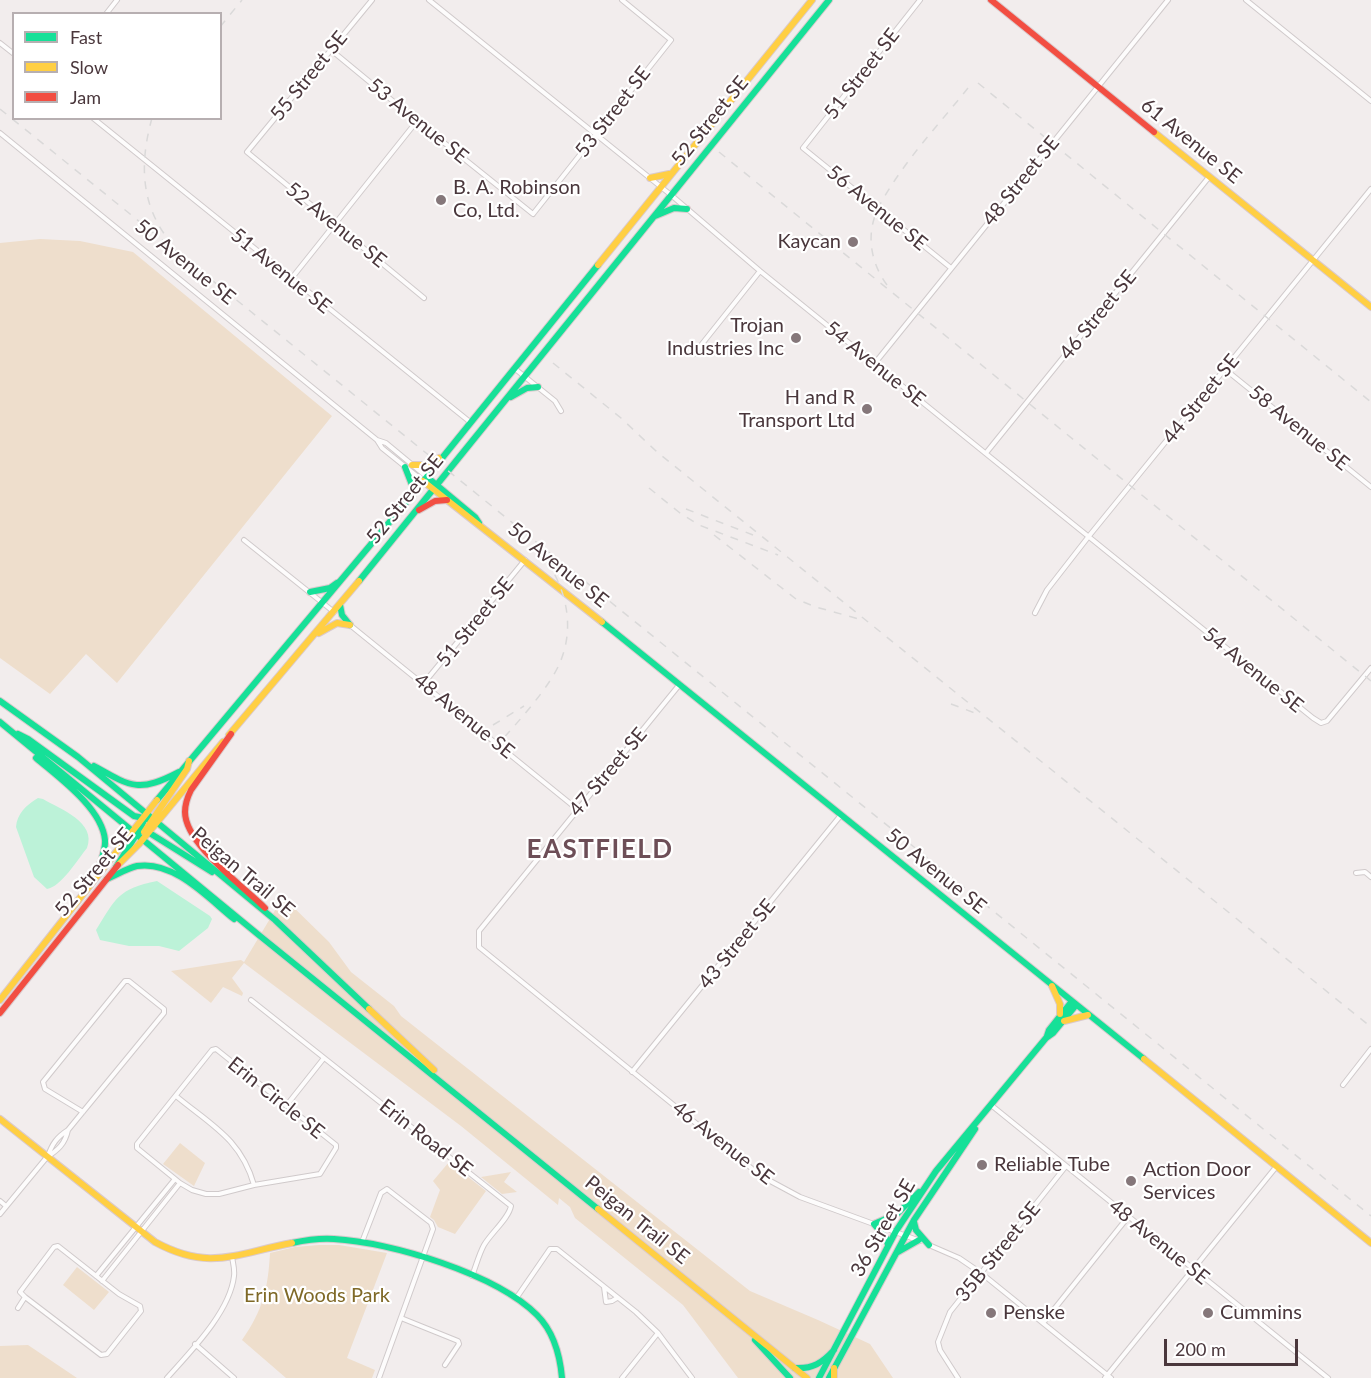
<!DOCTYPE html>
<html>
<head>
<meta charset="utf-8">
<style>
  body { margin:0 }
  #map { position:relative; width:1371px; height:1378px; overflow:hidden; background:#f2eded; font-family:Lato,sans-serif }
  canvas { display:block }
  .legend { position:absolute; left:12px; top:12px; width:210px; height:108px; box-sizing:border-box; background:#fff; border:2px solid #b7afb1; margin:0; padding:8px 10px; list-style:none; font-size:18px; color:#4a373c }
  .legend li { display:flex; align-items:center; gap:12px; height:30px }
  .legend b { width:30px; border:2px solid #b7afb1 }
  .scale { position:absolute; left:1164px; top:1339px; width:134px; height:27px; box-sizing:border-box; border:3px solid #4a373c; border-top:0; padding-left:8px; font-size:18px; line-height:21px; white-space:nowrap; color:#4a373c; -webkit-text-stroke:4px #fff; paint-order:stroke }
</style>
</head>
<body>
<div id="map">
<canvas width="1371" height="1378"></canvas>
<ul class="legend">
<li><b style="height:8px;background:#16e098"></b>Fast</li>
<li><b style="height:8px;background:#ffcf43"></b>Slow</li>
<li><b style="height:8px;background:#f24e42"></b>Jam</li>
</ul>
<div class="scale">200 m</div>
</div>
<script>
const ctx = document.querySelector('canvas').getContext('2d');
ctx.lineJoin = 'round';
function paint(path, color) {
  ctx.fillStyle = color;
  ctx.fill(path, 'evenodd');
}
function strokePath(path, color, width, dash) {
  ctx.strokeStyle = color;
  ctx.lineWidth = width;
  ctx.lineCap = dash ? 'butt' : 'round';
  ctx.setLineDash(dash || []);
  ctx.stroke(path);
}
function drawText(font, color, halo, rows, align = 'center') {
  ctx.font = font + ' Lato,sans-serif';
  ctx.lineWidth = 4.5;
  ctx.setLineDash([]);
  ctx.textBaseline = 'middle';
  ctx.strokeStyle = halo;
  ctx.fillStyle = color;
  for (const [text, x, y, turn = 0] of rows) {
    ctx.save();
    ctx.translate(x, y);
    ctx.rotate((+turn || 0) * Math.PI / 180);
    ctx.textAlign = isNaN(turn) ? turn : align;
    if (halo) ctx.strokeText(text, 0, 0);
    ctx.fillText(text, 0, 0);
    ctx.restore();
  }
}
paint(new Path2D(`
  M40,239L80,241L133,252L332,416L117,683L86,654L50,694L0,658V243Z
  M283,897L329,942L351,972L394,1006L401,1016L750,1291L818,1320L870,1344L893,1378H738L683,1305L575,1218L570,1207L559,1198L558,1205L461,1126L244,963L232,978L243,993L242,996L223,987L211,1003L171,971L241,960L244,962Z
  M180,1143L205,1163L194,1186L163,1164Z
  M449,1162L486,1191L455,1234L438,1227L434,1220L430,1217L440,1190L433,1181Z
  M511,1172L504,1182L517,1192L502,1194L481,1177Z
  M319,1245H339L387,1253L347,1358L375,1370L372,1378H286L242,1340C263,1310 268,1289 270,1253L295,1247Z
  M77,1267L109,1292L94,1310L63,1285Z
  M28,1345L77,1378H0V1346Z`), '#eedecc');
paint(new Path2D(`
  M38,798L43,799C60,809 97,822 87,848C78,859 61,887 47,889L34,877L16,827C17,814 26,805 38,798Z
  M157,881L210,916L212,919L208,928L179,951L159,946H129L100,940L96,930C116,898 118,889 157,881Z`), '#bcf2d8');
const street = new Path2D(`
  M372,0L247,152L424,298
  M429,0L671,195L760,271L1313,718L1321,723L1327,721L1371,668
  M920,0L803,148L951,268
  M1246,0L1371,101
  M106,14L117,0
  M0,43L14,54
  M331,50L417,121L533,214L671,40L622,0
  M93,118L470,422
  M0,133L377,440L382,448L423,481
  M291,279L417,121
  M694,354L760,271
  M875,363L1168,0
  M514,368L555,401L561,411
  M1226,370L1371,487
  M377,440L386,443L427,477
  M986,453L1209,177
  M244,540L334,612
  M1035,613L1047,590L1089,536L1371,189
  M350,625L577,809
  M424,683L525,560
  M680,684L479,931V947L761,1176L800,1197L920,1241
  M1356,873L1365,872L1371,877
  M251,1000L511,1206C509,1218 491,1233 484,1245C479,1254 476,1266 472,1276
  M216,1049L336,1145V1148L320,1174L254,1185L219,1194H206L192,1190L180,1183L137,1148V1144L212,1050Z
  M632,1072L841,815
  M1343,1085L1371,1049
  M176,1096C211,1125 241,1139 254,1185
  M991,1105L1328,1378
  M286,1106L324,1058
  M48,1156C52,1144 57,1137 68,1130L164,1013V1009L129,981H125L43,1082L45,1089L83,1112
  M0,1201L6,1206
  M0,1214L47,1157C58,1150 65,1144 68,1130
  M362,1242L381,1193L387,1189L431,1223L433,1229L379,1378
  M929,1245L959,1258L981,1273L1111,1378
  M96,1276L175,1179
  M102,1281L180,1183
  M604,1287L606,1302L612,1301L617,1298
  M517,1297L550,1249H557L636,1312L658,1333L692,1378
  M18,1308L25,1297L101,1355L107,1354L141,1311L140,1306L119,1294L58,1246L54,1247L20,1292L25,1297
  M401,1318L458,1341L459,1344L445,1365
  M1043,1323L1128,1217
  M195,1344L234,1378
  M167,1378C190,1352 230,1312 234,1276C235,1270 233,1263 232,1257
  M622,1378L658,1333
  M958,1378L940,1350L938,1342L950,1312L1066,1166
  M1105,1378L1276,1167`);
const fast = new Path2D(`
  M655,216L674,208L687,209
  M511,397L527,388L538,387
  M405,467L412,485L413,494
  M427,477L475,517L479,523
  M359,581L829,0
  M310,592L330,588L337,583
  M340,605L342,615L350,625
  M602,622L1144,1059
  M0,701L78,757L275,920L369,1009
  M0,722L260,936L598,1209
  M18,734L28,739L134,816L157,821
  M36,758C58,777 102,808 105,840C106,850 100,862 98,872
  M94,766C131,787 139,793 179,772
  M157,800L413,494L598,265
  M133,830L148,832L212,872
  M116,867L140,829L146,816
  M107,879C117,875 127,868 137,866C174,860 208,898 234,919
  M1047,1036L1049,1030L1072,1001
  M914,1222L916,1230L929,1245
  M292,1243C306,1240 320,1238 334,1239C391,1242 496,1274 537,1315C554,1332 560,1355 562,1378
  M888,1245L886,1238L874,1224L897,1214L919,1192
  M898,1252L919,1240
  M755,1340L790,1378
  M795,1368C813,1369 822,1363 834,1350
  M819,1378L896,1231L936,1171L1046,1038L1053,1033L1076,1005
  M829,1378L914,1220L975,1129`);
const slow = new Path2D(`
  M1154,132L1371,307
  M650,178L669,174
  M598,265L812,0
  M412,465H425L439,458
  M423,481L602,622
  M319,633L337,623L350,625
  M229,735L359,581
  M144,832L187,769L189,761
  M118,865L139,844L223,742
  M1052,986L1060,1004V1014
  M0,1000L157,800
  M369,1009L434,1070
  M1064,1021L1088,1015
  M1144,1059L1371,1243
  M0,1119L155,1242C210,1272 237,1253 292,1243
  M598,1209L807,1378
  M834,1368V1378`);
const jam = new Path2D(`
  M991,0L1154,132
  M419,510L435,501L447,500
  M231,734L191,790C188,796 185,804 185,812C185,844 243,886 265,908
  M0,1013L118,865`);
strokePath(street, '#d0cacb', 6);
strokePath(fast, '#dacacc', 8);
strokePath(slow, '#dacacc', 8);
strokePath(jam, '#dacacc', 8);
strokePath(street, '#fdfcfc', 4);
strokePath(fast, '#16e098', 6);
strokePath(slow, '#ffcf43', 6);
strokePath(jam, '#f24e42', 6);
strokePath(new Path2D(`
  M220,27L242,0
  M978,83L1371,402
  M0,109L1371,1216
  M152,118C140,161 140,203 168,239
  M719,152L1371,681
  M887,285C873,266 867,242 874,219C876,210 881,203 886,194C909,156 940,123 968,88
  M553,363L621,418L657,452L1371,1027
  M649,488L680,513L699,525L778,555
  M686,509L753,535
  M714,535L796,599L816,607L859,619
  M951,704L975,713
  M493,725L524,706
  M494,749C514,726 551,687 561,660C576,622 564,581 539,551`), '#dad9d9', 1.5, [8, 8]);
for (const [x, y, r, color] of [
  [441,200,6,"#85777a"],
  [853,242,6,"#85777a"],
  [796,338,6,"#85777a"],
  [867,409,6,"#85777a"],
  [982,1165,6,"#85777a"],
  [1131,1181,6,"#85777a"],
  [991,1313,6,"#85777a"],
  [1208,1313,6,"#85777a"]
]) {
  const dot = new Path2D();
  dot.arc(x, y, r, 0, 2 * Math.PI);
  ctx.fillStyle = color;
  ctx.fill(dot);
  strokePath(dot, '#fff', 2);
}
drawText('20px', '#4a373c', '#fff', [
  ["51 Street SE",862,74,-52],
  ["55 Street SE",309,76,-51],
  ["53 Street SE",613,112,-52],
  ["53 Avenue SE",418,121,39],
  ["52 Street SE",710,121,-51],
  ["61 Avenue SE",1191,141,39],
  ["48 Street SE",1021,181,-51],
  ["56 Avenue SE",877,208,39],
  ["52 Avenue SE",336,225,39],
  ["50 Avenue SE",185,262,39],
  ["51 Avenue SE",281,271,39],
  ["46 Street SE",1098,315,-51],
  ["54 Avenue SE",875,364,39],
  ["44 Street SE",1201,399,-51],
  ["58 Avenue SE",1299,428,39],
  ["52 Street SE",405,499,-51],
  ["50 Avenue SE",558,565,39],
  ["51 Street SE",475,622,-51],
  ["54 Avenue SE",1253,670,39],
  ["48 Avenue SE",464,716,39],
  ["47 Street SE",608,772,-50],
  ["50 Avenue SE",936,871,39],
  ["52 Street SE",94,872,-50],
  ["Peigan Trail SE",243,872,40],
  ["43 Street SE",737,944,-51],
  ["Erin Circle SE",276,1098,39],
  ["Erin Road SE",426,1138,38],
  ["46 Avenue SE",723,1143,38],
  ["Peigan Trail SE",637,1220,39],
  ["36 Street SE",883,1228,-60],
  ["48 Avenue SE",1159,1242,39],
  ["35B Street SE",998,1252,-51]
]);
drawText('20px', '#4a373c', '#fff', [
  ["B. A. Robinson",453,188],
  ["Co, Ltd.",453,211],
  ["Kaycan",841,242,"right"],
  ["Trojan",784,326,"right"],
  ["Industries Inc",784,349,"right"],
  ["H and R",855,398,"right"],
  ["Transport Ltd",855,421,"right"],
  ["Reliable Tube",994,1165],
  ["Action Door",1143,1170],
  ["Services",1143,1193],
  ["Penske",1003,1313],
  ["Cummins",1220,1313]
], 'left');
drawText('20px', '#7f6927', '#fff', [
  ["Erin Woods Park",317,1296]
]);
ctx.letterSpacing = '1.5px';
drawText('bold 26px', '#6d4e57', '#fff', [
  ["EASTFIELD",600,850]
]);
ctx.letterSpacing = '0px';
</script>
</body>
</html>
